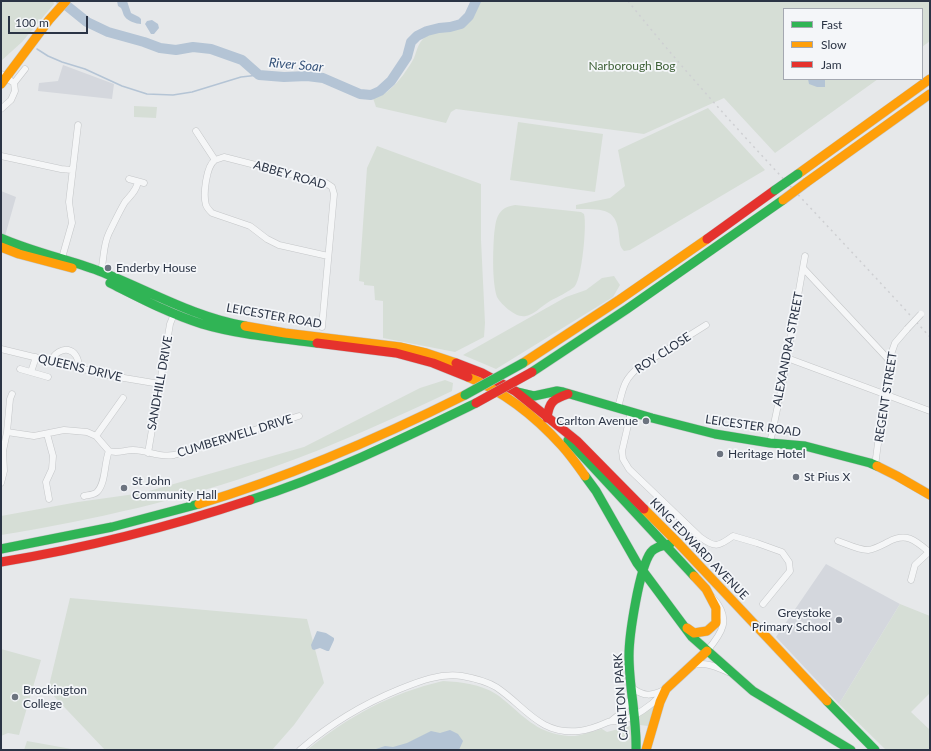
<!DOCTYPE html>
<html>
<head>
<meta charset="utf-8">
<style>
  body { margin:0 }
  #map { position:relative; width:931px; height:751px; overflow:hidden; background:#e6e8ea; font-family:Lato,sans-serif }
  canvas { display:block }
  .frame { position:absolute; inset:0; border:2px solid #2b3445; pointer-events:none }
  .legend { position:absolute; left:783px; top:8px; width:140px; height:72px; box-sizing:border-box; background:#f4f6f9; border:1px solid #a4a8b1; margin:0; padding:5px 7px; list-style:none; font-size:12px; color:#2b3445 }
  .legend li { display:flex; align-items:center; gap:8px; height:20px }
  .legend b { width:20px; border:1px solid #a4a8b1 }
  .scale { position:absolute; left:8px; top:16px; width:80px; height:18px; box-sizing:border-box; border:2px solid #2b3445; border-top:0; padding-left:5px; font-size:12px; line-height:14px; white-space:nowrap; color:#2b3445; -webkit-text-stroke:3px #f4f6f9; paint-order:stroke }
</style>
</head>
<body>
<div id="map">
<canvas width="931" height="751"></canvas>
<div class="frame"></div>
<ul class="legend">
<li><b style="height:5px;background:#30b455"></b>Fast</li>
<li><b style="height:5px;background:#ff9f0a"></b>Slow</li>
<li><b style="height:5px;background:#e5322d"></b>Jam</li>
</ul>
<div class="scale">100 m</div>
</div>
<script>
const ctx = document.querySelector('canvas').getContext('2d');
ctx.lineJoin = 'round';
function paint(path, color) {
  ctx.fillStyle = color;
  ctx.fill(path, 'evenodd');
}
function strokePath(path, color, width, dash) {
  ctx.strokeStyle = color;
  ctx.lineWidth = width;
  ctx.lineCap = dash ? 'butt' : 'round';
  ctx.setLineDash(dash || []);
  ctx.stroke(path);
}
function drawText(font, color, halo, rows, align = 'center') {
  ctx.font = font + ' Lato,sans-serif';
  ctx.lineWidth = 3.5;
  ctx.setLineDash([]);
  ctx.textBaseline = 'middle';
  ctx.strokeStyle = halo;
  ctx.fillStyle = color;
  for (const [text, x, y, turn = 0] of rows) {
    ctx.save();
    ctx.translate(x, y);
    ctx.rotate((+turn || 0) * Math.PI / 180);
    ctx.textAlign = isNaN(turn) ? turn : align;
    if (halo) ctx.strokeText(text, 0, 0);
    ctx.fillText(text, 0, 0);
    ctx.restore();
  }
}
paint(new Path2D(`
  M63,65L114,84L112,99L38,91L39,83L58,81Z
  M1,191L16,197L5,236L1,234Z
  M826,564L900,604L839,704L776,637Z`), '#d4d7dd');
paint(new Path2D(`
  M1,1H53L54,4L22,42L1,61Z
  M481,1H930V41L922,47V9H784V79H878L775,153L724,98L644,134L456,109L451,112L446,123L376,107L373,98C378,96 385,94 389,90C399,82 408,69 414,58C417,50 418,43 425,37C437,27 456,33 468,22C474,17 477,8 481,1Z
  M134,106L157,107L156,118L134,117Z
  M708,108L765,170L630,250L624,251C619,246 620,243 619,236C617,205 599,210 576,209V205L610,198L625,186L618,150Z
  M518,122L603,134L595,192L510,180Z
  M377,146L481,184V240L485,323L484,337L455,352L383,338V301L375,300L374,286L364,285V282L359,281L367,168Z
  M515,205L581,212L584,214C587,225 582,277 575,286C571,291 553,299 547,303C541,307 533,315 526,316C519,317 515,314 509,310C505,307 499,301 497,297C492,282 493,251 494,236C496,220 496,208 515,205Z
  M614,276L620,285L613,297L496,369L463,355L566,297L586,290L602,278Z
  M445,380L453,383L452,391C393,419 333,446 271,468C184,500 92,520 1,535V516L78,502L142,493L304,447L420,388Z
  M70,598L307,619L324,683L294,725L272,750H105L48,690Z
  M900,604L930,616V693L911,712L930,730V750H886L839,704Z
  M1,649L41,660L19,735L8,733L1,736Z
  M443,681C462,682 480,684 496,694C501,697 506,702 511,706C530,723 543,734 569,736C579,737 592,731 602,729L607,732L630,726L633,730L632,750H307C349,716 391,693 443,681Z
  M657,701L648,726L640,725L638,714Z
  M27,741L77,750H24Z`), '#d6ded6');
paint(new Path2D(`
  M117,1H127L131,13L139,17L141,19V24C136,24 128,21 125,17C123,15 123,11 121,8L118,6Z
  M152,20L158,24L159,28L154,34H151L145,24L147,21Z
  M808,79H825V87H817L809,84Z
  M317,631L326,633L334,638V640L329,651H327L320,648L314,650L312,649L311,645Z
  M450,730L458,734L463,741L459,750H373L385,746L393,747L407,743L431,731L440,733Z`), '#b4c4d5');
strokePath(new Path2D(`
  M37,49L48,56L62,62L85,69L122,86L147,94L173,95L192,92L241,77L259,75`), '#b4c4d5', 1.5);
strokePath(new Path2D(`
  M61,1L87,22L108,32L144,42L160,48L176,50L193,47L211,49L242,60L259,75L284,77L307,76L323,78L360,94L371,95L380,91L391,81L407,57L411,42L417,36L427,31L439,28L450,27L461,24L469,16L476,1`), '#b4c4d5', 10);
const street = new Path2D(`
  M1,74L14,83
  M1,109L11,100L15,91L14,83L25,69
  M196,131L215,160L224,157L326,183L332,187L334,194L322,327
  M1,156L61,169L72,170
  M215,160C206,166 203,195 206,205C207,208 210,211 212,213L250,226L267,239L279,245L328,256
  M129,179L144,183
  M62,258L72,223L69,202L78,125
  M803,268L889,360
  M101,272C104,259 103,245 109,233C114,223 119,212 125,202C131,195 136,191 138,182
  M1,349L112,376L160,384
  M787,358L930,411
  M50,362C60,343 79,347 79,368
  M20,369L48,377
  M31,372L36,357
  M12,394L10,399L7,432L34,436L64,430L87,432L96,436L109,451C118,454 124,450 133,450C148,450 158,458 174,455L299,416
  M618,408C623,389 623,380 639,367L706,325
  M631,412L622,451L623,459L629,469L700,537C715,548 718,547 733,536L757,543L782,552L789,562L790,571L763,604
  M47,434L53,456L52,469L46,482L49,499
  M96,436L123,398
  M770,443L783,381L805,256
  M148,453L170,324L174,314
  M875,466L889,360L895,343L907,329
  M1,483L4,471L3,451L7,432
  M84,496C88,495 94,495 97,492C106,483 104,463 109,451
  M838,541C847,544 858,550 868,550C875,549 882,545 888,542C906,532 915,540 929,552
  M911,580L915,565L930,551
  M707,651C722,633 732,619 713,598
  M693,665C707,662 716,667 728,672
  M632,688C645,697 651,696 664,690
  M611,721L621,713L633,696
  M300,750C330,724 363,704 400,689C420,681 440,673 462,676C473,678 486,681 496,687C525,706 539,735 579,731C589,730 599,726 608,722C612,721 616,721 620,721C635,717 651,706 661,695`);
const fast = new Path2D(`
  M1,238C33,252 67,259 99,271C148,290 193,317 245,326
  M110,283C140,298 170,314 202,324C239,335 279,338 317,343
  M532,372L627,309L783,200
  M517,392L534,396L557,391L563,392L652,418L715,434L770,443L805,446L870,463L877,466
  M568,440L694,576
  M585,476L596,491L637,563L692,637L753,691L851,750
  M250,500C329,475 402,439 476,403
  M1,549L112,527L199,504
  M827,701L875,750
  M636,750C637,718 629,688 629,656C629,636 639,568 651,552C655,547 664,545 670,544`);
const slow = new Path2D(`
  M1,84L49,20L66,1
  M798,174L930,79
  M807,182L930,94
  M1,247L19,254L72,268
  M245,326L285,333L400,347L426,353L456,363
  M523,363L619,300L707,239
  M468,377C505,392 536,417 562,446C571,456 578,466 585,476
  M877,466L897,476L930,495
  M199,504C292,476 379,438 465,395
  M644,509L679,544L827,701
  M687,628L694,633L707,631L716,623V608L706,589L694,576
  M646,750L660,702L666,689L707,651`);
const jam = new Path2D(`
  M707,239L775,190
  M317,343L396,353L433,363L468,377
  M456,363L482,373L515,391L577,441L644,509
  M547,418C549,402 553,399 568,394
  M1,562C86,548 169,527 250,500`);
strokePath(street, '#c4c6c8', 7);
strokePath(fast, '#c4c6c8', 10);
strokePath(slow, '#c4c6c8', 10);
strokePath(jam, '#c4c6c8', 10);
strokePath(street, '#f5f6f7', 6);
strokePath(fast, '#30b455', 9);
strokePath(slow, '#ff9f0a', 9);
strokePath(jam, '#e5322d', 9);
strokePath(new Path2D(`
  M628,1C722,119 829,225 930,337`), '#cecfd2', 1.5, [2, 4]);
const streetBridge = new Path2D(`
  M907,329L921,314`);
const fastBridge = new Path2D(`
  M775,190L798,174
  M465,395L523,363`);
const slowBridge = new Path2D(`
  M783,200L807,182`);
const jamBridge = new Path2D(`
  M476,403L532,372`);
strokePath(streetBridge, '#c4c6c8', 7, []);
strokePath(fastBridge, '#b8bbbf', 10, []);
strokePath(slowBridge, '#b8bbbf', 10, []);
strokePath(jamBridge, '#b8bbbf', 10, []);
strokePath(streetBridge, '#f5f6f7', 6);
strokePath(fastBridge, '#30b455', 9);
strokePath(slowBridge, '#ff9f0a', 9);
strokePath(jamBridge, '#e5322d', 9);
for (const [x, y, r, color] of [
  [108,268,4,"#6c737f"],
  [646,421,4,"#6c737f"],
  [720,454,4,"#6c737f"],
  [796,477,4,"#6c737f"],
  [124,488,4,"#6c737f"],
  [839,620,4,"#6c737f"],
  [15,697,4,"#6c737f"]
]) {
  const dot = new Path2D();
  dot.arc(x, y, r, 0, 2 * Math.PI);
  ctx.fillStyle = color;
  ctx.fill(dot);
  strokePath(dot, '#f4f6f9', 1.5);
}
drawText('12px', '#3f6138', '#f4f6f9', [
  ["Narborough Bog",632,66]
]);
drawText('12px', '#2b3445', '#f4f6f9', [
  ["ABBEY ROAD",290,175,16],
  ["LEICESTER ROAD",274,316,10],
  ["ALEXANDRA STREET",788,349,-79],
  ["ROY CLOSE",663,353,-33],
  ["QUEENS DRIVE",80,368,13],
  ["SANDHILL DRIVE",160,383,-80],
  ["REGENT STREET",886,397,-81],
  ["LEICESTER ROAD",753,426,8],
  ["CUMBERWELL DRIVE",235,436,-17],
  ["KING EDWARD AVENUE",699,549,46],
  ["CARLTON PARK",621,697,-94]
]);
drawText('12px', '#2b3445', '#f4f6f9', [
  ["Enderby House",116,268],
  ["Carlton Avenue",638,421,"right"],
  ["Heritage Hotel",728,454],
  ["St Pius X",804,477],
  ["St John",132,481],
  ["Community Hall",132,495],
  ["Greystoke",831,613,"right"],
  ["Primary School",831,627,"right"],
  ["Brockington",23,690],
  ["College",23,704]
], 'left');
drawText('italic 13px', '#34527a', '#f4f6f9', [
  ["River Soar",296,65,5]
]);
</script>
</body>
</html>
